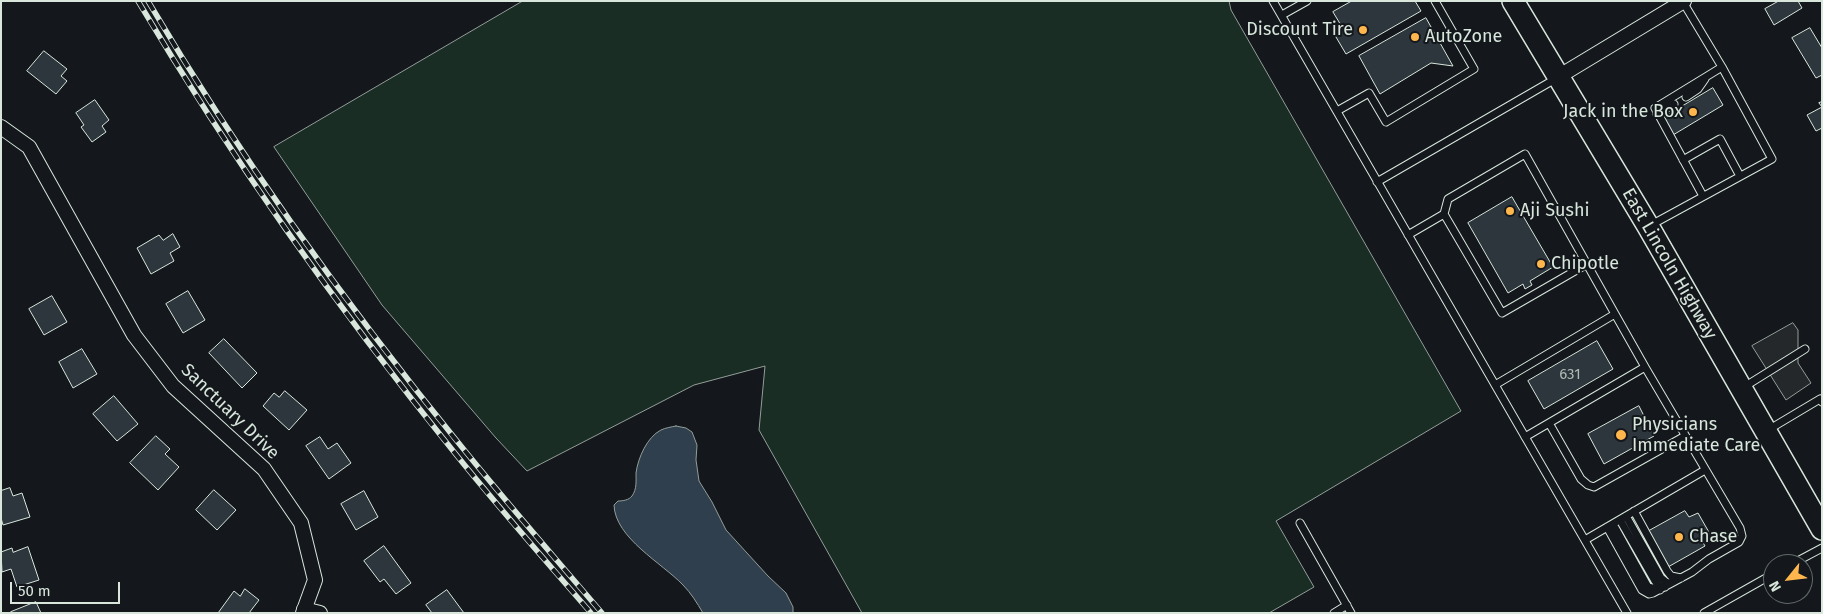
<!DOCTYPE html>
<html>
<head>
<meta charset="utf-8">
<style>
  body { margin:0 }
  #map { position:relative; width:1823px; height:614px; overflow:hidden; background:#14181c; font-family:"Fira Sans",sans-serif }
  canvas { display:block }
  .frame { position:absolute; inset:0; border:2px solid #d8e6dc; pointer-events:none }
  .north { position:absolute; left:1763px; top:554px; width:50px; height:50px; box-sizing:border-box; background:#14181c; border:1px solid #626a69; border-radius:50%; rotate:241deg; font-size:14px; font-weight:700; line-height:20px; text-align:center; color:#d8e6dc }
  .north::after { content:''; display:block; margin:auto; width:18px; height:22px; background:#ffb74d; clip-path:polygon(50% 0,100% 100%,50% 72%,0 100%) }
  .scale { position:absolute; left:10px; top:582px; width:110px; height:22px; box-sizing:border-box; border:2px solid #d8e6dc; border-top:0; padding-left:6px; font-size:15px; line-height:18px; white-space:nowrap; color:#d8e6dc; -webkit-text-stroke:4px #14181c; paint-order:stroke }
</style>
</head>
<body>
<div id="map">
<canvas width="1823" height="614"></canvas>
<div class="frame"></div>
<div class="north">N</div>
<div class="scale">50 m</div>
</div>
<script>
const ctx = document.querySelector('canvas').getContext('2d');
ctx.lineJoin = 'round';
function paint(path, color) {
  ctx.fillStyle = color;
  ctx.fill(path, 'evenodd');
}
function strokePath(path, color, width, dash) {
  ctx.strokeStyle = color;
  ctx.lineWidth = width;
  ctx.lineCap = dash ? 'butt' : 'round';
  ctx.setLineDash(dash || []);
  ctx.stroke(path);
}
function drawText(font, color, halo, rows, align = 'center') {
  ctx.font = font + ' "Fira Sans",sans-serif';
  ctx.lineWidth = 4;
  ctx.setLineDash([]);
  ctx.textBaseline = 'middle';
  ctx.strokeStyle = halo;
  ctx.fillStyle = color;
  for (const [text, x, y, turn = 0] of rows) {
    ctx.save();
    ctx.translate(x, y);
    ctx.rotate((+turn || 0) * Math.PI / 180);
    ctx.textAlign = isNaN(turn) ? turn : align;
    if (halo) ctx.strokeText(text, 0, 0);
    ctx.fillText(text, 0, 0);
    ctx.restore();
  }
}
const green = new Path2D(`
  M523,1H1229L1231,10L1461,411L1276,521L1314,587L1269,613H862L759,430L765,366L694,385L527,471L496,438L382,305L274,147Z`);
paint(green, '#1a2d24');
strokePath(green, '#939e99', 1);
const parking = new Path2D(`
  M1793,323L1798,330V363L1811,383L1786,400L1752,346Z`);
paint(parking, '#24282b');
strokePath(parking, '#939e99', 1);
const water = new Path2D(`
  M676,426L686,428L692,432L697,445L696,460L699,481L712,502L726,530L768,576L786,593L793,607V613H703C697,603 691,593 683,585C662,563 615,538 614,505L618,501C623,501 629,500 632,496C637,489 636,481 636,473C638,458 647,437 661,430C665,428 671,427 676,426Z`);
paint(water, '#2f3f4d');
strokePath(water, '#939e99', 1);
const building = new Path2D(`
  M1352,1H1415L1421,11L1346,54L1333,32L1342,27L1333,12Z
  M1779,1H1798L1802,8L1774,25L1765,9Z
  M1426,18L1453,66L1431,63L1380,94L1359,56Z
  M1810,28L1822,48V75L1816,78L1792,38Z
  M44,51L67,69L61,76L67,81L56,94L27,71Z
  M1713,88L1723,105L1673,135L1663,118Z
  M95,100L109,120L102,126L106,132L92,142L81,127L84,125L76,113Z
  M1822,102V128L1816,131L1807,115L1822,107L1819,103Z
  M1512,197L1553,267L1530,281L1532,285L1525,289L1523,284L1508,293L1468,223Z
  M173,234L180,247L170,253L174,261L151,274L137,248L159,235L163,240Z
  M188,291L205,320L183,333L166,304Z
  M52,296L67,322L44,335L29,309Z
  M224,339L257,373L242,388L209,353Z
  M1597,341L1613,369L1544,409L1528,381Z
  M82,349L97,374L73,388L59,362Z
  M285,391L307,410L289,430L263,406L274,393L279,397Z
  M114,396L138,424L117,441L93,414Z
  M1639,406L1654,436L1604,464L1588,434Z
  M156,436L170,449L165,454L179,467L158,490L130,463Z
  M320,437L328,449L337,443L351,463L329,479L306,446Z
  M10,488L13,496L22,493L30,517L3,525L1,518V491Z
  M214,490L236,510L217,530L196,510Z
  M364,491L378,517L356,530L341,504Z
  M1685,511L1689,517L1698,513L1710,534L1701,539L1705,546L1668,567L1649,531Z
  M384,546L411,583L396,594L384,579L380,582L364,561Z
  M28,547L39,580L17,587L11,569L2,572L1,552L12,548L13,552Z
  M245,589L259,600L249,613H218L234,591L240,596Z
  M447,590L464,613H432L426,605Z
  M36,602L41,613H12L11,612Z`);
paint(building, '#2c363c');
strokePath(building, '#d8e6dc', 1);
const lane = new Path2D(`
  M1273,1L1627,613
  M1282,15L1307,1
  M1686,97L1698,89L1705,79
  M1337,111L1369,93L1386,122L1474,69L1435,1
  M1657,114L1674,104
  M1683,160L1720,139L1740,176
  M1377,182L1557,78
  M1703,196L1655,108L1722,67
  M1444,214L1502,313L1587,264
  M1651,225L1772,159L1722,67L1683,2
  M1408,235L1444,214L1448,199L1525,154L1615,314
  M1495,385L1615,314L1645,367
  M1744,387L1805,349
  M1549,423L1581,479L1588,485L1594,487L1685,436
  M1768,430L1820,399L1822,402
  M1525,437L1645,367L1740,528L1742,536L1739,542L1709,559L1692,572L1653,593L1649,594L1642,590L1607,527
  M1634,511L1667,571L1671,576L1681,578
  M1626,516L1661,578L1667,583L1673,582
  M1620,520L1655,581L1658,585L1665,587
  M1300,523L1351,613
  M1613,524L1648,587L1660,590
  M1585,540L1705,470
  M1792,564L1822,548
  M1334,613L1347,605
  M1704,613L1773,574`);
const street = new Path2D(`
  M1558,77L1684,1
  M1,127L29,147L134,335L173,386L264,469L301,523L315,580L303,613
  M304,609L320,613`);
const primary = new Path2D(`
  M1513,1L1648,226L1822,529`);
strokePath(lane, '#d8e6dc', 9);
strokePath(street, '#d8e6dc', 16);
strokePath(primary, '#d8e6dc', 24);
strokePath(lane, '#14181c', 7);
strokePath(street, '#14181c', 14);
strokePath(primary, '#14181c', 21);
const rail = new Path2D(`
  M138,1C232,159 339,310 454,452C498,507 545,560 591,613
  M148,1C240,157 347,306 461,446C507,503 555,558 602,613`);
strokePath(rail, '#d8e6dc', 5.5);
strokePath(rail, '#14181c', 4, [11]);
for (const [x, y, r, color] of [
  [1363,30,5,"#ffb74d"],
  [1415,37,5,"#ffb74d"],
  [1693,112,5,"#ffb74d"],
  [1510,211,5,"#ffb74d"],
  [1541,264,5,"#ffb74d"],
  [1621,435,6,"#ffb74d"],
  [1679,537,5,"#ffb74d"]
]) {
  const dot = new Path2D();
  dot.arc(x, y, r, 0, 2 * Math.PI);
  ctx.fillStyle = color;
  ctx.fill(dot);
  strokePath(dot, '#14181c', 2);
}
drawText('15px', '#adbab4', null, [
  ["631",1570,375]
]);
drawText('18px', '#d8e6dc', '#14181c', [
  ["Discount Tire",1353,30,"right"],
  ["AutoZone",1425,37],
  ["Jack in the Box",1683,112,"right"],
  ["Aji Sushi",1520,211],
  ["Chipotle",1551,264],
  ["Physicians",1632,425],
  ["Immediate Care",1632,446],
  ["Chase",1689,537]
], 'left');
drawText('18px', '#d8e6dc', '#14181c', [
  ["East Lincoln Highway",1669,264,60],
  ["Sanctuary Drive",230,412,44]
]);
</script>
</body>
</html>
